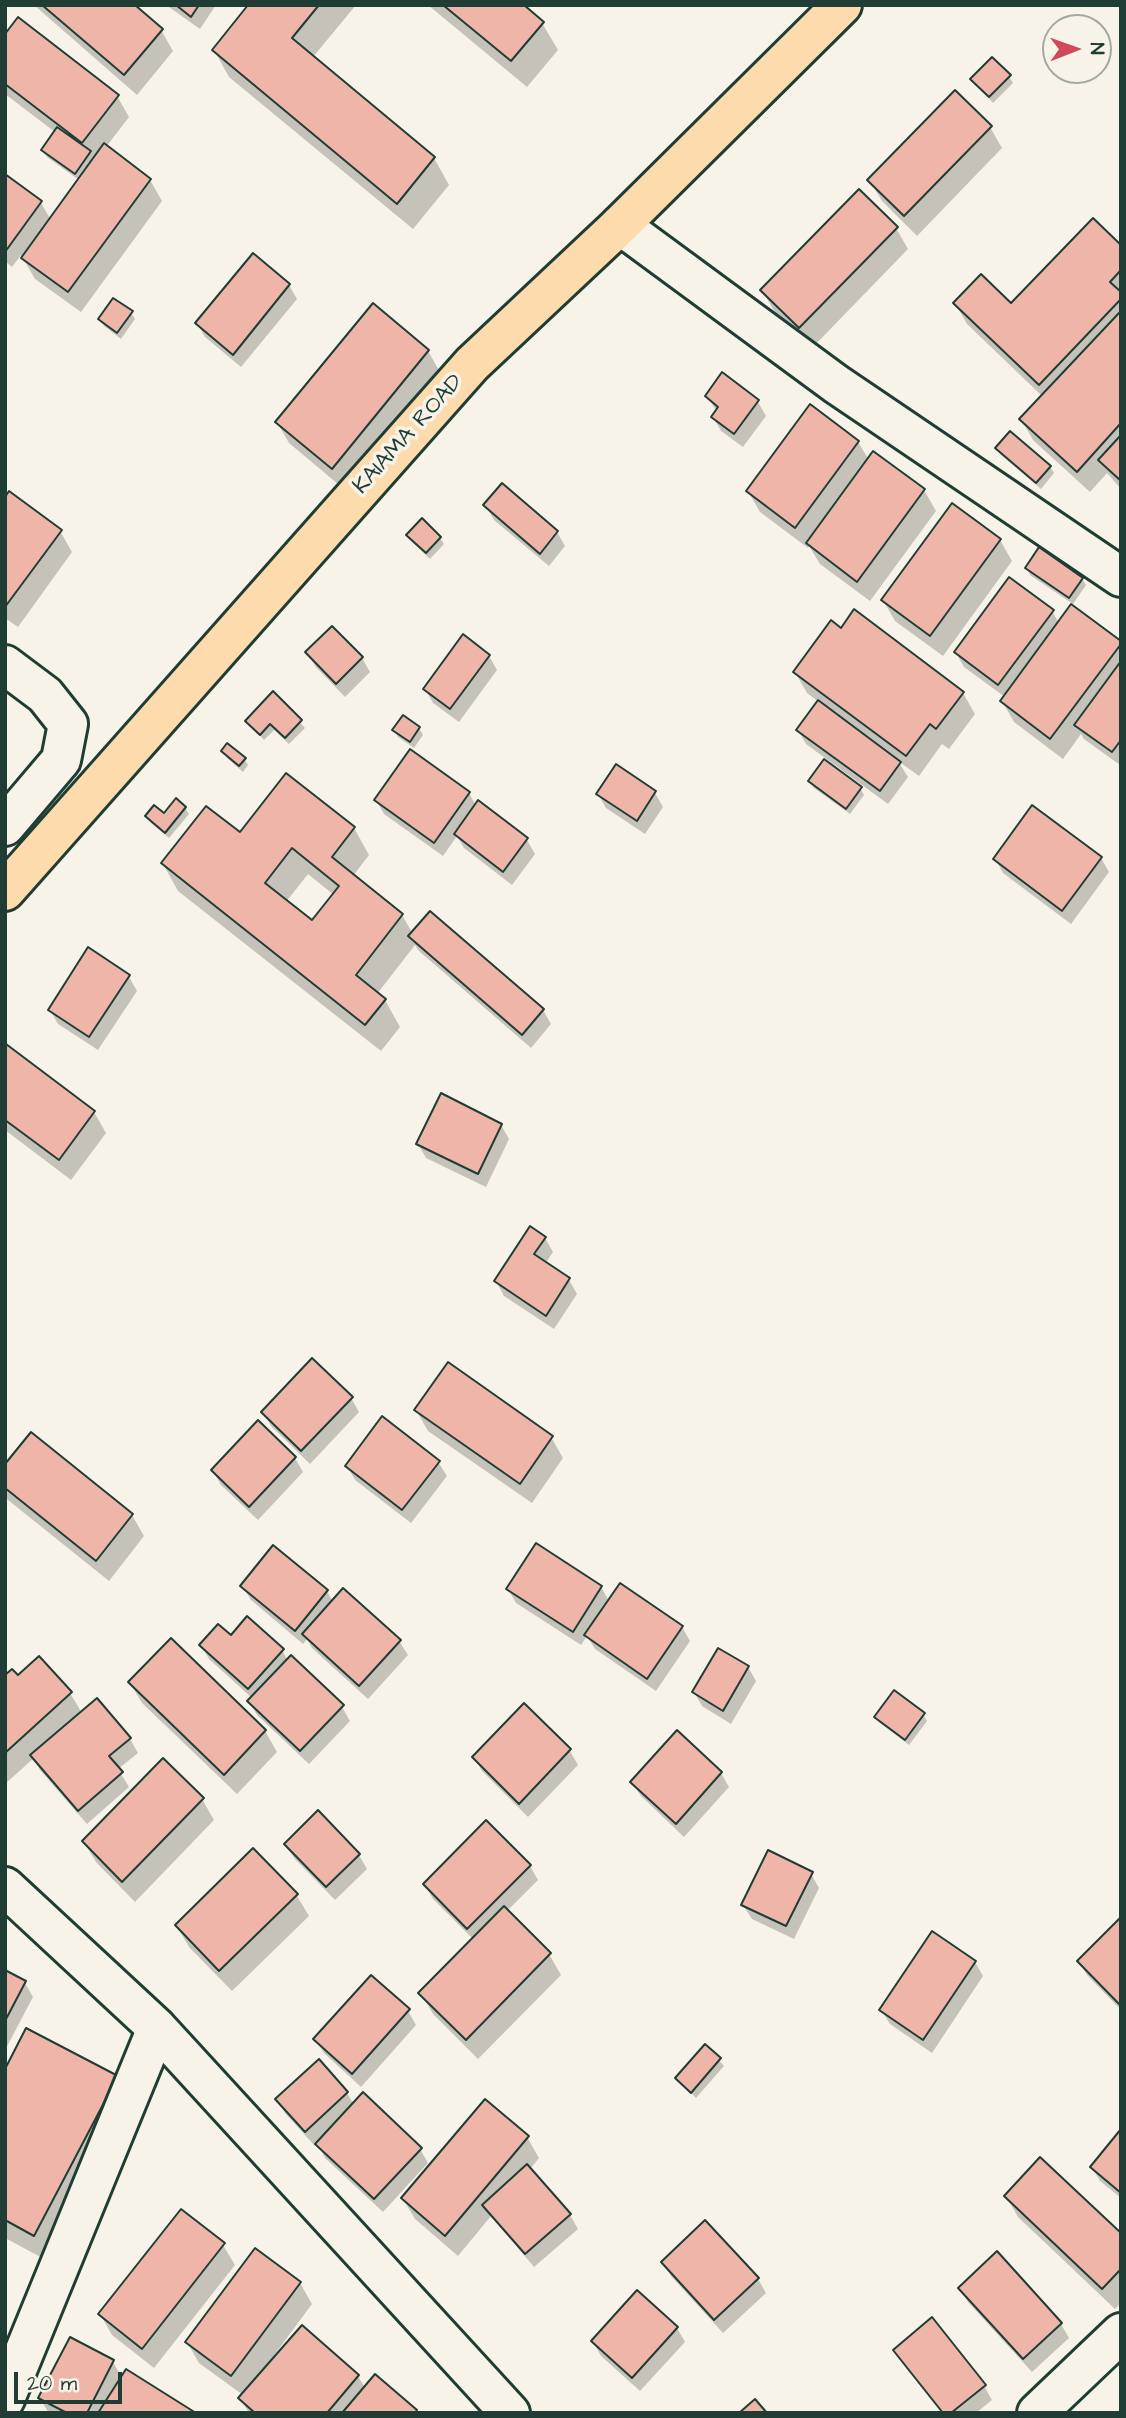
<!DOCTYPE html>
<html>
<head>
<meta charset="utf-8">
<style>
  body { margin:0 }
  #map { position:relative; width:1126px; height:2418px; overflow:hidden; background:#f7f3e8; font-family:"Architects Daughter",sans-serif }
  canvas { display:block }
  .frame { position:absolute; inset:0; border:7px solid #1f3d34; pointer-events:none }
  .north { position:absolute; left:1042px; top:14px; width:70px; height:70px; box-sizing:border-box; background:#f7f3e8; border:2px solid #a1aaa0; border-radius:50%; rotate:89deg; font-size:19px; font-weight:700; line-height:28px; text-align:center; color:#1f3d34 }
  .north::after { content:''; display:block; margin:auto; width:24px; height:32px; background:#d1495b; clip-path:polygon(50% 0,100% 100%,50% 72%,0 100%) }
  .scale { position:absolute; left:14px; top:2372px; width:108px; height:32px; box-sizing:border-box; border:4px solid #1f3d34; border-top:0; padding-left:9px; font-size:21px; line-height:24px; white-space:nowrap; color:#1f3d34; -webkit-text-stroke:5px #f7f3e8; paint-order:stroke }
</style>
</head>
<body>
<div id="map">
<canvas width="1126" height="2418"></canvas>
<div class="frame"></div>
<div class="north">N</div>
<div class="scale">20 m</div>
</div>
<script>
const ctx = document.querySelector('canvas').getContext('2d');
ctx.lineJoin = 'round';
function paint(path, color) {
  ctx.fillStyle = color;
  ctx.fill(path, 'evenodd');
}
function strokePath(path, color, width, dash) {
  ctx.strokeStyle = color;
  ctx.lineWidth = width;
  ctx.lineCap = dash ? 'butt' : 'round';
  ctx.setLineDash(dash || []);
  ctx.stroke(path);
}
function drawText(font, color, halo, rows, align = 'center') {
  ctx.font = font + ' "Architects Daughter",sans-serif';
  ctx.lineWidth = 7;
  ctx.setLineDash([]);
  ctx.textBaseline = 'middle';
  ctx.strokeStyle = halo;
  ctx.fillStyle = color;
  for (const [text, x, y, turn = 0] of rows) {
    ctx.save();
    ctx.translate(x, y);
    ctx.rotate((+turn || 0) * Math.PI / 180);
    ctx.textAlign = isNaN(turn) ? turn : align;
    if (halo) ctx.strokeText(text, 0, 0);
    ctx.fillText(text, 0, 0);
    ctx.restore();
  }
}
paint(new Path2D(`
  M34,5H132L161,30L173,51L137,95Z
  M166,5H216L200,29Z
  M251,5H356L313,57L434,158L449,185L413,229L229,77L214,50Z
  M428,5H521L542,23L558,50L527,87Z
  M5,37L117,96L129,117L106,147L150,180L162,201L81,312L35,279L21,255L12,267L5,261V176L41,203L51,220L79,180L47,157L43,151L55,132L5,94Z
  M1009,76L1013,83L993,103L972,79Z
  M990,127L1002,148L917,236L882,201L869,180Z
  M896,228L908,249L812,348L774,311L762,290Z
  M1121,248V489L1107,473L1090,492L1033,440L1021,419L1042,396L967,324L955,303L1011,306Z
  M253,255L289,285L297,299L241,367L205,337L197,323Z
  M131,313L135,319L121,339L104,326L100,319Z
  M428,351L440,372L344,489L289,443L277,422Z
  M722,375L758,402L766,416L743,447L721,431L713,417L717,412L707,396Z
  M858,442L869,460L924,490L936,511L870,601L820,564L809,546L808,548L760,512L748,491Z
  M997,448L1050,467L1054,473L1041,489L1001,455Z
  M502,486L557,532L565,546L549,566L494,520L486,506Z
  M5,500L60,531L72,552L18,627L5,618Z
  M408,535L440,538L444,544L430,559L412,542Z
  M1000,540L1012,561L943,656L895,621L883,600Z
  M1027,568L1082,579L1086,585L1073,604L1030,575Z
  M1052,611L1059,623L1121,643L1120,765L1084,739L1081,734L1063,759L1014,722L1002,701L1005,697L964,667L956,653Z
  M332,629L362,658L370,672L345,697L316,667L307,653Z
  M489,656L497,670L459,722L433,703L425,689Z
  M795,672L963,693L975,714L949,749L942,744L919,776L898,761L908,777L888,804L806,744L798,730L819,702L807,693Z
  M273,694L305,728L289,744L274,730L264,740L247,721Z
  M419,728L423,735L414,748L398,737L394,730Z
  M223,751L244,759L248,765L243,772L227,758Z
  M616,767L655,793L663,807L645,834L606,808L598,794Z
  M810,782L860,788L864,795L850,814L814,788Z
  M469,793L476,806L479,803L527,840L535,854L512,885L464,848L457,836L443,856L384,814L376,800Z
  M185,808L189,814L169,838L151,823L147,817L164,816Z
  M354,828L369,855L353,876L402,915L413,934L543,1010L551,1024L531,1048L419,951L415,945L377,994L385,1000L400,1027L381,1051L178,891L163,864L240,835ZM308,874L334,895L313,923L286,902Z
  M1101,858L1109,872L1071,924L1003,873L995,859Z
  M89,950L129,977L137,991L98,1050L58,1024L50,1010Z
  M7,1047L94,1112L106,1133L71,1180L5,1130Z
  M501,1125L509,1139L486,1187L426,1158L418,1144Z
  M545,1238L553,1252L545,1264L569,1280L577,1294L554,1329L504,1296L496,1281Z
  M351,1398L359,1412L310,1464L271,1426L263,1412Z
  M416,1410L551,1437L563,1458L532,1503L428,1431Z
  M258,1422L295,1458L303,1472L258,1520L221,1485L213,1471Z
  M438,1462L447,1476L411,1523L355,1480L347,1466Z
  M5,1467L132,1515L144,1536L109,1581L8,1500L5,1496Z
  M242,1586L327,1591L333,1602L399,1641L408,1655L368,1699L312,1648L307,1639L303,1644L251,1600Z
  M601,1587L609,1601L682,1627L690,1641L656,1691L595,1649L587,1636L581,1645L516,1603L508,1589Z
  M231,1637L282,1650L288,1661L342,1707L350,1721L309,1764L257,1715L249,1701L252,1698L209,1659L201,1645Z
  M748,1667L756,1681L731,1724L702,1706L694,1692Z
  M5,1678L70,1693L82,1713L130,1739L138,1753L118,1769L129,1787L87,1824L40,1770L34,1758L5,1784Z
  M130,1683L265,1731L277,1752L237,1794L142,1703Z
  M524,1705L570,1751L578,1765L528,1817L482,1771L474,1757Z
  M923,1714L927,1721L909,1745L880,1723L876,1717Z
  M721,1773L729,1787L684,1837L641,1796L632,1782Z
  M202,1799L214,1820L135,1902L96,1862L84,1842Z
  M286,1844L359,1855L367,1869L335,1900L294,1858Z
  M253,1851L297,1896L309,1916L232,1991L189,1947L177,1926Z
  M530,1866L538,1880L507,1911L549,1954L561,1975L478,2059L433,2014L421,1993L473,1939L433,1899L425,1885Z
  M811,1874L819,1888L794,1939L752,1919L743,1905Z
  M1121,1919V2010L1087,1975L1079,1961Z
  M975,1962L983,1976L932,2053L890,2024L881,2010Z
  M5,1972L25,1983L33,1997L5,2050Z
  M408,2011L416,2025L361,2087L324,2053L315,2039Z
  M705,2046L724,2066L696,2098L677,2078Z
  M319,2061L347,2093L354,2105L420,2149L428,2163L383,2212L325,2158L317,2142L314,2145L285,2113L277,2099Z
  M5,2072L116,2078L50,2262L5,2238Z
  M1121,2132V2198L1100,2181L1092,2167Z
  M527,2137L539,2158L530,2169L570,2215L578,2229L534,2267L491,2216L458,2256L415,2219L403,2199Z
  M1006,2196L1121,2235V2303L1115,2309L1018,2217Z
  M223,2245L235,2265L154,2368L112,2335L100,2314Z
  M997,2253L1061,2324L1069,2338L1032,2372L968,2302L960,2288Z
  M663,2262L758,2279L766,2293L723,2333L671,2276Z
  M300,2283L312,2304L275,2354L277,2356L302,2327L358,2376L365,2388L416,2413H249L240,2398L243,2395L199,2363L187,2342Z
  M677,2328L685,2342L640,2391L601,2356L593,2342Z
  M895,2350L984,2386L992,2400L976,2413H942L903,2364Z
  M113,2362L122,2378L193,2413L48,2412L40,2398Z`), '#0003');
const building = new Path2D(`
  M42,5H135L163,29L124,75Z
  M176,5H199L191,17Z
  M248,5H319L292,38L435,157L397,204L212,50Z
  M443,5H524L544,22L511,61Z
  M18,17L119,95L82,143L5,84V34Z
  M992,57L1011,75L989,97L970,79Z
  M955,90L992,126L904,216L867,180Z
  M57,127L91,151L75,174L41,150Z
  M104,143L151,179L68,292L21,258Z
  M5,174L42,201L5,252Z
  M859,189L898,227L799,328L760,290Z
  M1093,218L1121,245V270L1110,282L1121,292V299L1039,385L953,303L981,274L1011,303Z
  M253,253L290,284L233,355L195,323Z
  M113,298L133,311L117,333L98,319Z
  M373,303L429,350L332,469L275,422Z
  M1119,313L1121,314V423L1077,472L1019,419Z
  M722,372L759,400L734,434L711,417L718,407L705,396Z
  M810,404L859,441L795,528L746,491Z
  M1010,431L1051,466L1036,483L995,448Z
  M1121,435V481L1098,460Z
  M873,451L925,489L857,582L806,543Z
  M502,483L558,531L540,554L483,505Z
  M9,491L62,530L5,607V497Z
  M952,503L1001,539L930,636L881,600Z
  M422,518L441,537L426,553L406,535Z
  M1039,547L1083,578L1069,598L1025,568Z
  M1009,577L1054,610L998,685L954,652Z
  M1071,604L1121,641V644L1050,739L1000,701Z
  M854,609L964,692L936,729L930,724L906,756L793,672L831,620L841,628Z
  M332,626L363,657L336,684L305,652Z
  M463,634L490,655L450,709L423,689Z
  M1121,661V740L1112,752L1074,725Z
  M273,691L302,720L285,738L270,724L260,735L245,721Z
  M818,700L901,762L880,791L796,730Z
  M403,715L420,727L410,742L392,730Z
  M227,743L246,758L239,766L221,751Z
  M410,749L470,792L434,843L374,800Z
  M824,759L862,787L846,809L808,781Z
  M616,764L656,791L637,821L596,794Z
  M286,773L355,827L332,857L403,914L356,975L386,999L365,1025L161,863L206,806L240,832ZM292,848L339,886L312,920L265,883Z
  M176,798L186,807L165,833L145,816L154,805L164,813Z
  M478,800L528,838L503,872L454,834Z
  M1032,805L1102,857L1062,911L993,859Z
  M430,911L544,1009L522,1035L408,936Z
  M88,947L130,975L89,1037L48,1010Z
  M6,1044L95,1111L59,1160L5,1120Z
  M441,1093L502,1124L478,1174L416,1144Z
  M530,1226L546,1237L534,1254L570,1278L546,1316L494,1281Z
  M312,1358L353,1397L301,1451L261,1412Z
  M448,1362L553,1436L520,1484L414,1410Z
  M382,1416L440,1461L402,1510L345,1466Z
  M258,1420L296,1457L249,1507L211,1470Z
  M31,1432L133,1514L96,1561L5,1488V1464Z
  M536,1543L602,1586L573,1632L506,1589Z
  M273,1545L328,1590L295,1631L240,1586Z
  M620,1583L683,1626L647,1679L584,1635Z
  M343,1588L401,1640L359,1686L302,1634Z
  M247,1616L284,1649L248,1689L199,1645L218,1624L231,1635Z
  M171,1638L266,1730L224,1775L128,1682Z
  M718,1648L749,1666L723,1711L692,1692Z
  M291,1655L344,1705L300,1751L247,1701Z
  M39,1656L72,1692L5,1753V1675L12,1669L18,1675Z
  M894,1690L925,1713L905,1740L874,1717Z
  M97,1698L131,1738L109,1756L123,1772L78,1811L30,1755Z
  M524,1703L571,1749L519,1804L472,1757Z
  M677,1730L722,1772L676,1824L630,1782Z
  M163,1758L204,1798L122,1882L82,1841Z
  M318,1810L360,1854L326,1887L284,1844Z
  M486,1820L531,1865L467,1929L423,1884Z
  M253,1848L298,1894L219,1971L175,1925Z
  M768,1850L813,1872L786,1926L741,1905Z
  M504,1906L551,1953L466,2040L418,1993Z
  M1121,1917V2006L1077,1961Z
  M932,1931L976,1961L923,2040L879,2010Z
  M5,1970L26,1981L5,2021Z
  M371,1975L410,2009L352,2074L313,2039Z
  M26,2028L118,2076L34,2236L5,2220V2069Z
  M705,2044L721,2058L691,2093L675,2078Z
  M319,2059L348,2092L305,2132L275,2099Z
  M363,2092L422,2148L374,2199L315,2144Z
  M485,2099L529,2136L445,2236L401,2198Z
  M1121,2129V2193L1090,2167Z
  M1040,2157L1121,2233V2269L1102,2289L1004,2196Z
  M527,2164L571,2214L525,2254L482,2205Z
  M181,2209L225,2243L142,2349L98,2314Z
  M705,2220L759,2278L714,2320L661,2262Z
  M255,2248L301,2282L231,2376L185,2342Z
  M997,2251L1062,2323L1023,2359L958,2288Z
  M637,2290L678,2327L632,2378L591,2341Z
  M932,2317L986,2385L951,2413H943L893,2350Z
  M302,2325L359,2375L327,2413H255L238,2398Z
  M70,2337L114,2360L87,2413H67L38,2398Z
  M126,2369L196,2413H98Z
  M375,2374L417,2410L415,2413H342Z
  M755,2399L767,2413H739Z`);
paint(building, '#efb5a8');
strokePath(building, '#1f3d34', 2);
const minor = new Path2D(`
  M620,225L836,384L1121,577
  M5,665L45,695L68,724L61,760L5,826
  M5,1887L157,2028L510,2413
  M5,2399L157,2028
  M1037,2413L1121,2333`);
const highway = new Path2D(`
  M5,891L472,364L620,225L842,5`);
strokePath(minor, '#1f3d34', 44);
strokePath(highway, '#1f3d34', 44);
strokePath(minor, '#f7f3e8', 38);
strokePath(highway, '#fedbac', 38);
drawText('23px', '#1f3d34', '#f7f3e8', [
  ["KAIAMA ROAD",409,435,-48]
]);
</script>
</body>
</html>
